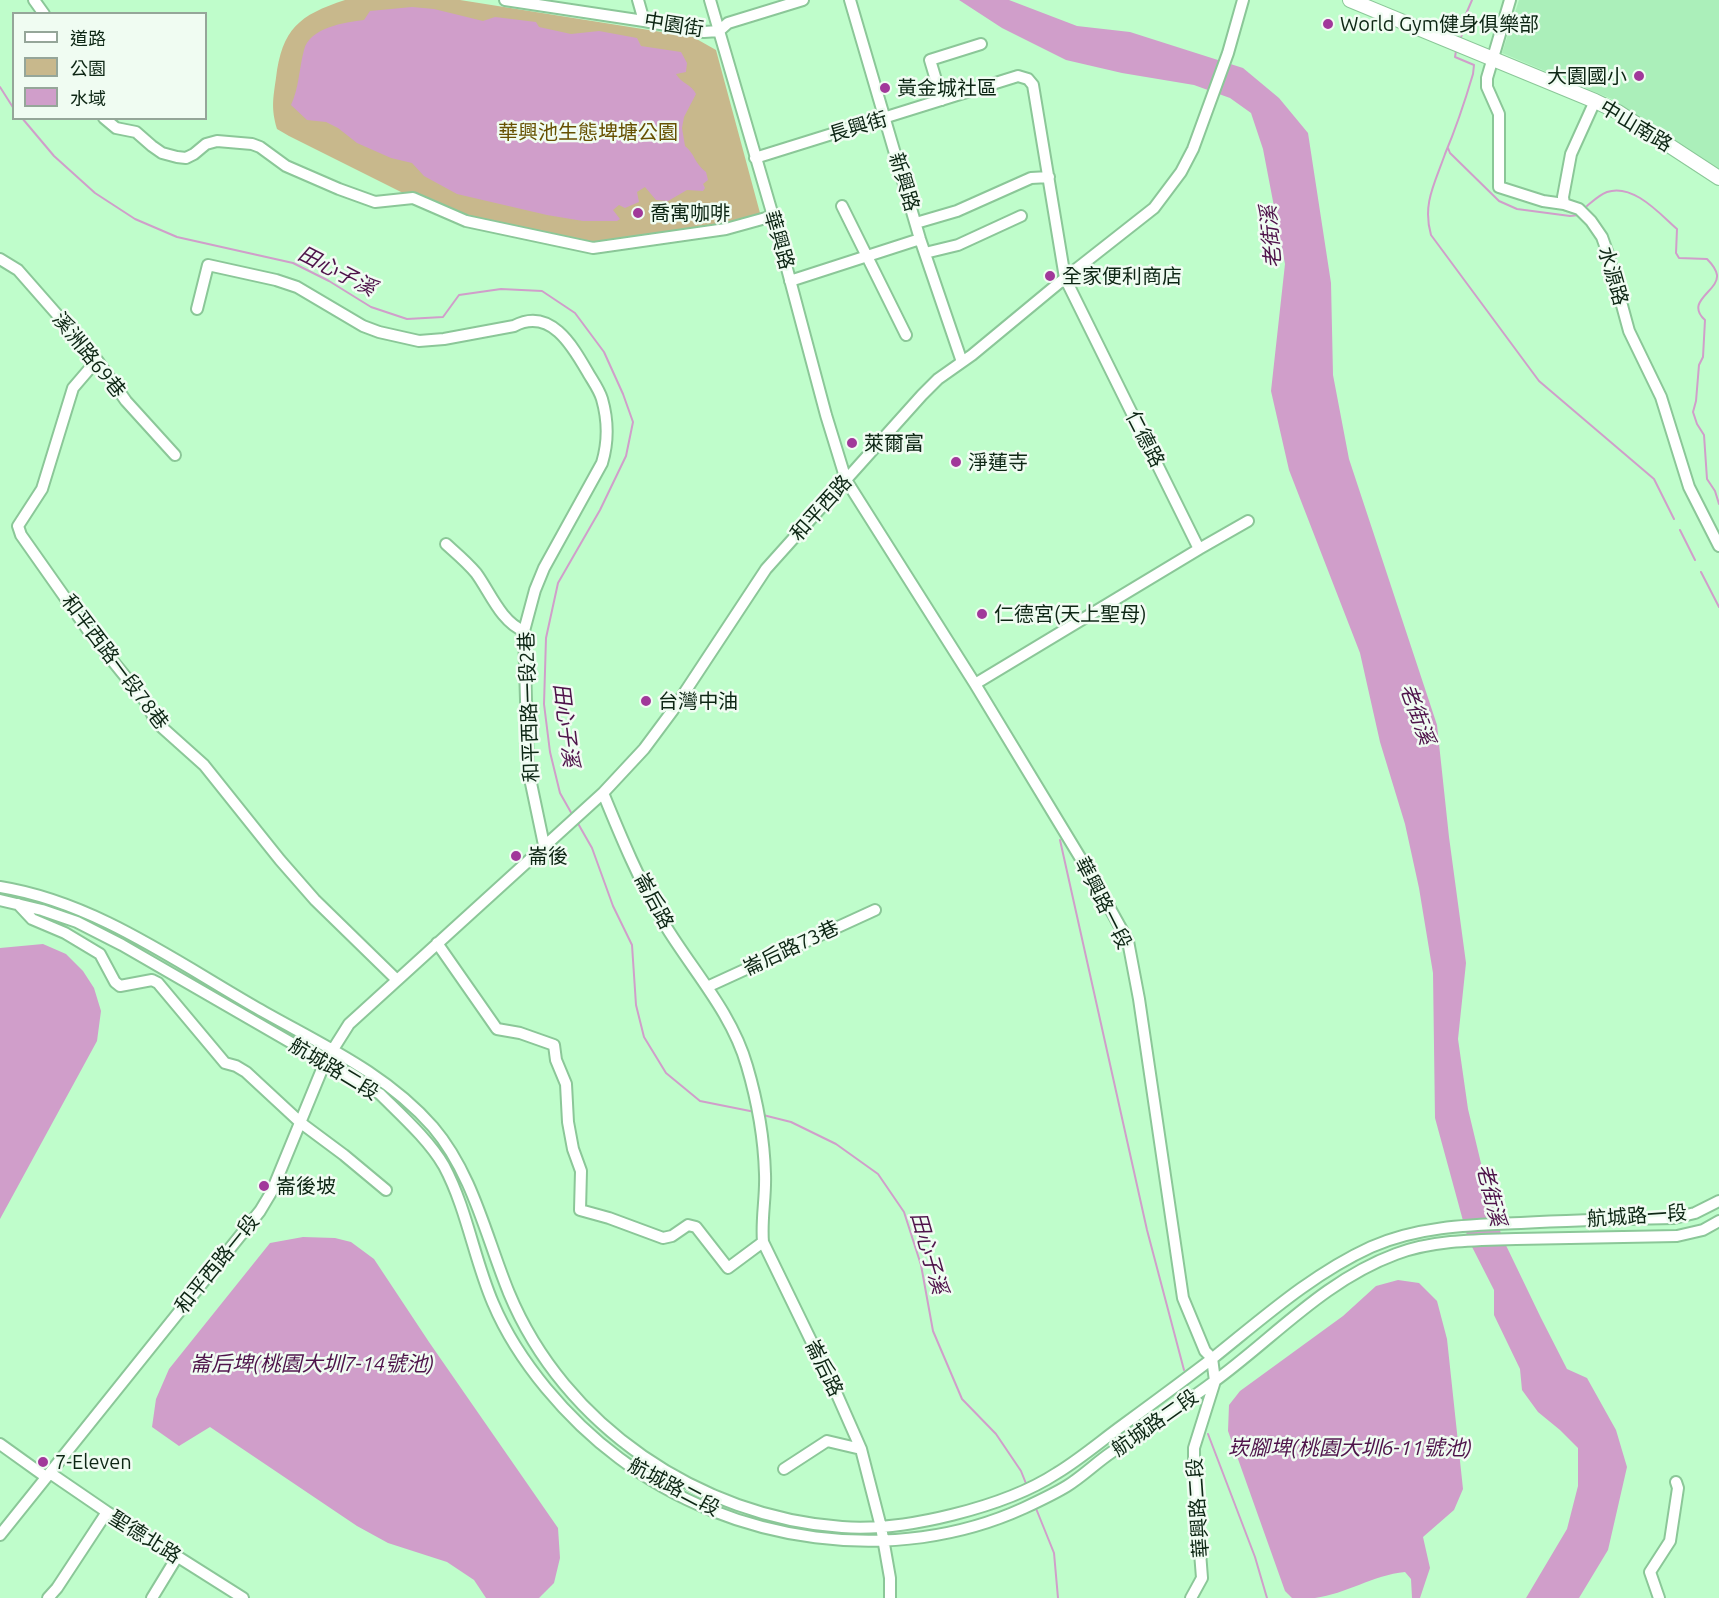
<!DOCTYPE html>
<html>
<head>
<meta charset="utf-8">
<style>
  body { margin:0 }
  #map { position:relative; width:1719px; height:1598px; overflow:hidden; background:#bffdcb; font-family:Ubuntu,"Noto Sans TC",sans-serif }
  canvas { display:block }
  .legend { position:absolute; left:12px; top:12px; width:195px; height:108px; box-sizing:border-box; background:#f0fcf2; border:2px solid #95a699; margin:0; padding:8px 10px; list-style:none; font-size:18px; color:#0d2614 }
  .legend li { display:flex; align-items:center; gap:12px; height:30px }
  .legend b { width:30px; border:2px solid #95a699 }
</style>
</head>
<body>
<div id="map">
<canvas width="1719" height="1598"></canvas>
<ul class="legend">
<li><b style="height:8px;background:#fff"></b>道路</li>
<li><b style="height:16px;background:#c8b88c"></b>公園</li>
<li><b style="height:16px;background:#d09eca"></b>水域</li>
</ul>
</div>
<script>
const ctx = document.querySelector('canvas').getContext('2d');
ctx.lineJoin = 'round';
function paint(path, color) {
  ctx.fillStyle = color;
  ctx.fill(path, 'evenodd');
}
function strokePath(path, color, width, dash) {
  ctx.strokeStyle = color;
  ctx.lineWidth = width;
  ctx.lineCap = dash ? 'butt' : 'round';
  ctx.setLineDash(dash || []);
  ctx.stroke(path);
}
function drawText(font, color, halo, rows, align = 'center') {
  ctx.font = font + ' Ubuntu,"Noto Sans TC",sans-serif';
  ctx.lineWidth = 5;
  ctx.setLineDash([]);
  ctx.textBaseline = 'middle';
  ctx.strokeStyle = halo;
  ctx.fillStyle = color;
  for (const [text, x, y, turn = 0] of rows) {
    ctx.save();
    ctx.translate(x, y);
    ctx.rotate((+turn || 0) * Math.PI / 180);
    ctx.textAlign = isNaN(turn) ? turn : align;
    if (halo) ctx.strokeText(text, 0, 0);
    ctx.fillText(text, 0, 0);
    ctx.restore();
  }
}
paint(new Path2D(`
  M1519,0H1719V170L1614,100L1502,53Z`), '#abefba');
paint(new Path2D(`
  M345,0H460L693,37L716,50L760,213L720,226L605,243H582L469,220L419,197L403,193L289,136L277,129C271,108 273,99 276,78C282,29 299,15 345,0Z`), '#c8b88c');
paint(new Path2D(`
  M959,0H1009L1077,26L1130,32L1243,68L1279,98L1308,133L1331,283L1333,375L1349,459L1437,725L1449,837L1466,963L1458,1039L1468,1109L1485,1180L1502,1237L1541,1318L1567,1369L1587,1378L1616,1430L1627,1467L1608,1550L1579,1598H1526L1567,1529L1578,1486V1448L1560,1430L1538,1412L1522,1390L1520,1369L1494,1315V1290L1468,1239L1435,1118L1433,973L1419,888L1405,824L1380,742L1360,653L1289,470L1271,391L1285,264L1263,149L1251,113L1230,98L1194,85L1122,73L1066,60L1002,28Z
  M412,7L434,9L483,21L495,17L536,22L539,27L571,34L599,31L637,38L641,46L681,52L687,63L686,72L676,74C681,83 692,85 696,94L684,117L682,128L685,146C695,154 694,163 706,172L708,180L703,184L705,188L703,191L687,190L668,201L656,200L645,187L637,192L639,202L625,208L619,205L613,210L620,219L617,221H583L547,215L457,194L424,176L412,163L391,158L357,143L338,128L326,122L307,120L291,105C299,88 299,69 304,50C309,28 345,22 364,20L370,11Z
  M43,944L66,954L83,971L94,988L101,1011L97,1041L0,1219V948Z
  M303,1237L335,1238L351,1242L374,1259L429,1342L558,1528L560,1558L554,1583L539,1598H486L474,1580L447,1562L388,1543L357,1526L210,1427L179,1446L152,1427L156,1399L169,1369L270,1243Z
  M1398,1280L1419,1283L1437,1301L1447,1339L1463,1489L1454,1510L1423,1537L1430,1568L1420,1598H1412L1411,1579L1405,1572C1373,1575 1346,1594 1315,1598C1307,1598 1299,1598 1292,1598L1285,1591L1228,1431L1229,1405L1240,1391L1343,1316L1376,1286Z`), '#d09eca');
strokePath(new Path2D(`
  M1461,38L1466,14L1472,0
  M1456,51L1455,57L1474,65L1473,74C1465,101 1456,128 1445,154C1435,183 1422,204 1431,235L1539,381L1654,479L1674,519
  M0,87L14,109
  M22,118L54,156L95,193L135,219L177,237L293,263L329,281L371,307L407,319L443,317L459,295L501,289L542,291L575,313L604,352L623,394L633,422L626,456L600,510L558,583L546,638L544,704L550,752L560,793L573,816
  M1448,148L1450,153L1499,201L1517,209L1570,216L1579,215
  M1587,206C1593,201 1599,195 1607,192C1633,183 1660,214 1677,229L1676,253L1679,258L1707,259C1711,263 1716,269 1717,275C1719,291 1684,301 1705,320L1703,357L1699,365L1696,401L1693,412L1697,424L1704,435L1707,479L1715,491L1719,504
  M1680,530L1695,560
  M1701,572L1719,607
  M576,820L592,848L613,906L632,945L636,1005L644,1037L666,1073L700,1101L755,1112
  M1060,840L1147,1230L1184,1370
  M763,1115L791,1122L836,1144L878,1174L904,1212L921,1265L933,1331L962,1399L996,1434L1021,1471L1027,1486
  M1208,1434L1255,1557L1267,1598
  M1035,1506L1054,1553L1058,1598`), '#d09eca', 2);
const minor = new Path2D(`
  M34,0L44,14
  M505,0L644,21L704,32L719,31L728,23L803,0
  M638,0L644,21
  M710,0L773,216L826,415L846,480L975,684L1098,887L1128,941L1139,999L1183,1298L1205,1351L1212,1358L1215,1381L1194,1448V1475L1202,1578L1191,1598
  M850,0L920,239L962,362
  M1510,0L1487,78V87L1499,114V187L1543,201L1564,204L1579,209L1591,221L1602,237L1608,254L1629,331L1661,397L1689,487L1719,546
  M942,100L930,60L981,44
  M104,118L116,128L136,132L152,146L162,153L177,157L186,158L194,154L206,144L217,141L252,144L260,147L286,166L339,189L375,202L413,198L466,221L593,248L726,229L773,216
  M755,158L1018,76L1028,79L1033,85L1065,278L1199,549L975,684
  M1564,204L1563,197L1571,154L1595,101
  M842,206L906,335
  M916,223L957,211L1031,178L1049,177
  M925,253L958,245L1021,216
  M0,259L18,270L97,360L126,401L175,455
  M790,281L920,239
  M197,309L208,265L276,280L297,287L363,326L379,332L419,341L444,339L514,326C550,307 572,345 587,371C592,380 599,389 602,399C608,420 608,443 602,463L544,568L535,590L524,631L528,769L544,845
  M97,360L73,388L42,489L18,526L21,535L90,633L146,702L156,722L204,765L280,860L315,900L396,979
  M446,544C456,553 467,562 476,573C490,592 501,622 524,631
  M1199,549L1248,521
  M603,793C621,837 640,883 665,925C693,971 732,1013 747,1066C757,1100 764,1138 765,1174C766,1197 761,1219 763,1242L835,1390L861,1449L881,1527L890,1578V1598
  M0,887C94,902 175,961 257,1008C318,1043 385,1072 433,1127C473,1174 486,1237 509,1293C564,1426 700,1517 842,1527C903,1532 1005,1507 1057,1473C1080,1459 1101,1441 1123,1425C1153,1403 1183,1381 1213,1358C1263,1318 1312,1274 1371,1247C1418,1226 1470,1225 1521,1223C1572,1220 1623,1219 1674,1218L1695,1213L1719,1201
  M0,900L42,910L77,922L122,945L380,1094C401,1115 429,1140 444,1166C467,1209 474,1259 493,1303C518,1362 568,1420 619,1458C732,1544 895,1567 1024,1508C1039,1501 1054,1494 1067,1486C1083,1476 1097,1462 1112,1452C1145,1429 1180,1407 1212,1383C1273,1339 1323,1281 1396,1254C1433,1240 1476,1240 1516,1239C1569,1238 1623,1237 1677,1236L1703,1230L1719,1221
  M18,904L32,919L65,933L100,954L115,982L120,986L152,980L158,983L225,1063L236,1066L246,1072L301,1123L344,1155L386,1190
  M437,943L497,1029L520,1033L554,1045L556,1060L566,1084L568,1122L573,1149L581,1171L580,1210L609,1218L663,1238L672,1236L688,1225L696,1227L728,1268L763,1242
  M707,987L875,910
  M0,1444L46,1477
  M784,1469L827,1441L861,1449
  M50,1473L107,1512L243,1598
  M0,1535L260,1211L272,1191L325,1062L349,1024L603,793L644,749L673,710L766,569L922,395L938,379L972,355L1065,278L1154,208L1181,172L1193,149L1228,53L1243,0
  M48,1598L57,1588L107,1512
  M152,1598L177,1557
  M1659,1598L1650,1572L1670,1541L1678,1488L1676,1482`);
const major = new Path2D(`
  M1350,0L1595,101L1618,112L1719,178`);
strokePath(minor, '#8bc798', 14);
strokePath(major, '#8bc798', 16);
strokePath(minor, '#fff', 10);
strokePath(major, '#fff', 14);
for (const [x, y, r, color] of [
  [1328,24,6,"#a1389a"],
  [1639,76,6,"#a1389a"],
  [885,88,6,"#a1389a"],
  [638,213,6,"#a1389a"],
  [1050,276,6,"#a1389a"],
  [852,443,6,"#a1389a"],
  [956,462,6,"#a1389a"],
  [982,614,6,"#a1389a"],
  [646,701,6,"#a1389a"],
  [516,856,6,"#a1389a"],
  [264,1186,6,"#a1389a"],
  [43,1462,6,"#a1389a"]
]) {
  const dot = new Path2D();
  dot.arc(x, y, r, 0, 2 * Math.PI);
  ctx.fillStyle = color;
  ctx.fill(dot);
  strokePath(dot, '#f0fcf2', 2);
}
drawText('20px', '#0d2614', '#f0fcf2', [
  ["World Gym健身俱樂部",1340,24],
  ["大園國小",1627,76,"right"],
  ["黃金城社區",897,88],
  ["喬寓咖啡",650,213],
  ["全家便利商店",1062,276],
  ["萊爾富",864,443],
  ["淨蓮寺",968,462],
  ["仁德宮(天上聖母)",994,614],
  ["台灣中油",658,701],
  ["崙後",528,856],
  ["崙後坡",276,1186],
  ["7-Eleven",55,1462]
], 'left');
drawText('20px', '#0d2614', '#f0fcf2', [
  ["中園街",674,25,9],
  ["中山南路",1636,126,31],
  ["長興街",858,127,-17],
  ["新興路",904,182,73],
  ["華興路",779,240,74],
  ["水源路",1613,276,74],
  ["溪洲路69巷",89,355,51],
  ["仁德路",1145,439,63],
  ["和平西路",821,508,-48],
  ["和平西路一段78巷",115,662,53],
  ["和平西路一段2巷",529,707,-92],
  ["崙后路",654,901,62],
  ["華興路一段",1103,903,63],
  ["崙后路73巷",791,948,-25],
  ["航城路二段",334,1069,31],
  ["航城路一段",1637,1216,-4],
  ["和平西路一段",217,1264,-51],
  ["崙后路",824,1368,64],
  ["航城路二段",1155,1423,-35],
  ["航城路二段",674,1487,28],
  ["華興路二段",1198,1508,-94],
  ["聖德北路",145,1537,32]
]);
drawText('20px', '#665001', '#f0fcf2', [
  ["華興池生態埤塘公園",588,132]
]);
drawText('italic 21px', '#4e134a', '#f0fcf2', [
  ["老街溪",1271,237,-95],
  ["田心子溪",337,271,27],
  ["老街溪",1417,714,70],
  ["田心子溪",566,725,83],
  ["老街溪",1491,1195,76],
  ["田心子溪",929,1253,74],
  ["崙后埤(桃園大圳7-14號池)",312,1364],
  ["崁腳埤(桃園大圳6-11號池)",1350,1448]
]);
</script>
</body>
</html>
